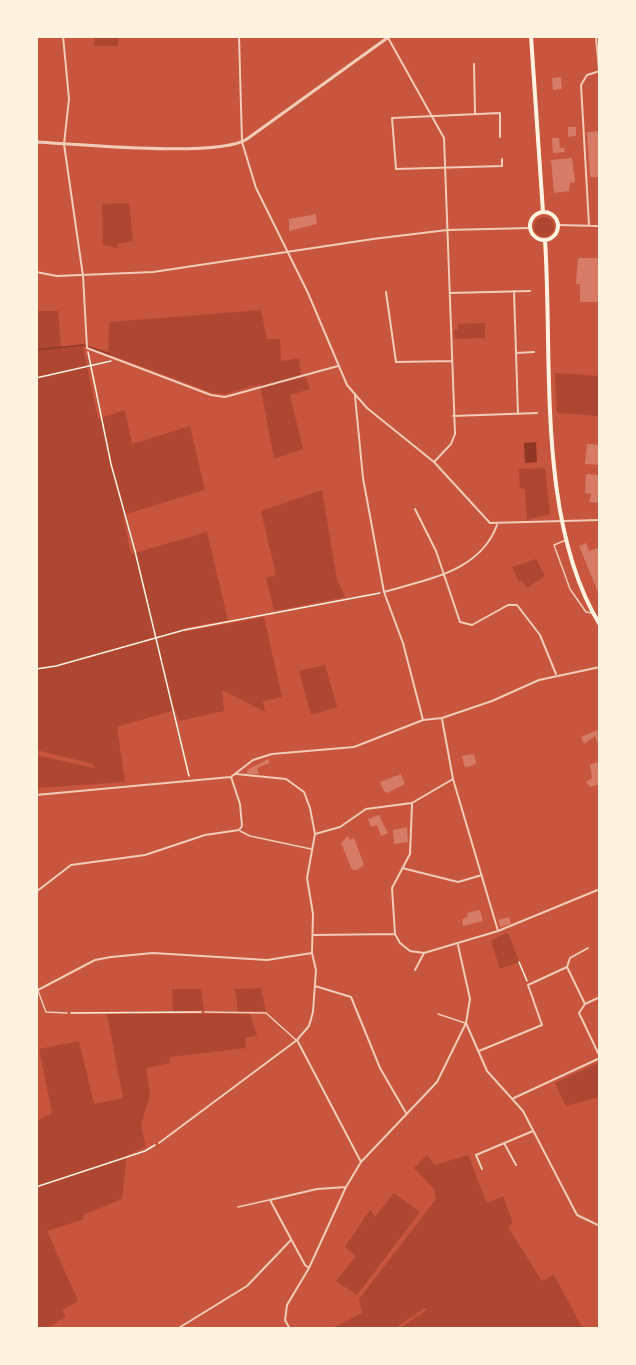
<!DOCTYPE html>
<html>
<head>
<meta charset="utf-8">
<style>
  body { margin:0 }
  #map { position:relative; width:636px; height:1365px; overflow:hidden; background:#c8553d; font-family:"PT Serif",serif }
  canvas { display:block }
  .frame { position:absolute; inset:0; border:38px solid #fff3e0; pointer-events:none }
</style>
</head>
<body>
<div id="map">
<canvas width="636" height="1365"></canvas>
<div class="frame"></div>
</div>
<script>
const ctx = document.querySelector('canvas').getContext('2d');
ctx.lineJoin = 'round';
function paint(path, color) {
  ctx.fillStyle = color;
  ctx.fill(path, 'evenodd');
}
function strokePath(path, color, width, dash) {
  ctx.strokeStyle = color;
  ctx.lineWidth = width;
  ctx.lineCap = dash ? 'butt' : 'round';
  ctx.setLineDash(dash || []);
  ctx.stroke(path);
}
paint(new Path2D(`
  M94,36H118V46H94Z
  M129,203L133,241L117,244L118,248L103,245L102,204Z
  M534 227a10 10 0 1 1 20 0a10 10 0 1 1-20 0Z
  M261,310L267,339H280L281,361L299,358L301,374L307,379L310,389L290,395L303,449L274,459L260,384L225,394L213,393L108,354L109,322Z
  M36,311H58L61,348L83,346L98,419L125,410L132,444L190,426L205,490L123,515L131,554L207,532L228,620L183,628L184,632L264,617L282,697L263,701L265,712L222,690L224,711L179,721L175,710L117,727L125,782L36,788V755L94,768L93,764L36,750Z
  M485,323V338L454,339V330L458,329V324Z
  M555,373L600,376V416L557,413Z
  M545,468L550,514L527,520L525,489L520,488L519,469Z
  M322,490L337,580L345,597L274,611L266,578L276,575L261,511Z
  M536,559L545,576L527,588L522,581L519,582L512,567Z
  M325,665L337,707L311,715L299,671Z
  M506,933L509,935L519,962L500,969L491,941Z
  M261,988L266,1011H238L235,989Z
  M172,989H201L204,1010L173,1012Z
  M107,1014H250L257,1036L245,1038L246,1048L169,1057L170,1063L146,1068L150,1095L141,1125L146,1147L127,1155L122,1199L83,1215L84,1219L47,1231L78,1301L62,1310L66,1316L46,1329H36V1121L52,1113L39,1049L79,1041L94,1104L123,1098Z
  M600,1062V1097L566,1106L555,1083Z
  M427,1155L435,1165L468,1155L487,1203L503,1196L513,1224L508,1227L542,1281L554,1275L583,1329H399L426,1310L425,1308L394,1329H331L362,1313L359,1299L436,1199L434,1189L414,1168Z
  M394,1193L420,1212L357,1295L336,1281L356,1256L345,1247L370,1210L375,1217Z`), '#ae4732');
paint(new Path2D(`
  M536,442L537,462L525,463L524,443Z`), '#8f3625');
strokePath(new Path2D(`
  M36,350L83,345L110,354`), '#8f3625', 1.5);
paint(new Path2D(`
  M561,77L562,89L553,90L552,78Z
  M568,127H576V136L568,137Z
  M600,131V177H590L587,132Z
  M552,138H559L560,148H564L565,152L553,153Z
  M572,158L575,182L570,183L569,191L554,193L551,160Z
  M316,214L317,224L289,231V219Z
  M578,258H600V302H580V284H576Z
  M587,444L600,445V465L585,464Z
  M586,474L600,475V503L589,502L591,494L585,493Z
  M586,543L589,551L600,547V597L579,546Z
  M600,729V749L595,736L584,744L581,737Z
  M474,754L476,764L465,768L462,756Z
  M269,759V763L257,768L259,774H247V770Z
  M600,761V784L590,787L586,782L592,778L590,765Z
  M401,774L405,784L387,793L384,791L380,782Z
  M379,815L388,833L381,836L377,825L371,827L368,819Z
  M407,827L408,842L394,844L393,830Z
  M348,836L350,840L354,838L364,865L357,870H352L341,843Z
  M480,910L483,921L463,926L462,919L468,917L467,913Z
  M509,917L511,924L500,927L498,920Z`), '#d67c66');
strokePath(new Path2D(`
  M88,352L111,464L135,551L189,776
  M36,378L111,361
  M36,669L56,666L184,630L380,593
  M519,962L527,981
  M71,1013L201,1012
  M36,1187L145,1151L155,1145`), '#fff3e0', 1.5);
strokePath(new Path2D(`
  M566,540L554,545L570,589L586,612L592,613
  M240,831L250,836L311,849
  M38,991L46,1012L67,1013
  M205,1012L266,1013L296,1040
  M438,1014L465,1023
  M238,1207L269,1200`), '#f1ccb7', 1.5);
strokePath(new Path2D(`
  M63,36L69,99L64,144L83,276L87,348L211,395L225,397L338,366
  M239,36L242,142L256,188L308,293L347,385L367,408L434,462L490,523L600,520
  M387,36L444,138L455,434L451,444L434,462
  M596,37L599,70
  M474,64L475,113
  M500,137V113L392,118L396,169L502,166V159
  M558,225L600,226
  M589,225L581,85L587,75L600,71
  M36,272L57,276L153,272L373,239L447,230L531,228
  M514,291L518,414
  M386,292L396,362L452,361
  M450,293L530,291
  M516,353L534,352
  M355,396L363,478L384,592L403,643L423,720
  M453,416L537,413
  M415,509L436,551L460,622L472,625L508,605H517L540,635L556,674
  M384,592C427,579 480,572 497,525
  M442,719L453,779L498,931
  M36,795L231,777L253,760L272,754L354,747L423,720L442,718L492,701L539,680L600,667
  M315,834L340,827L366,809L412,803L453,779
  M402,868L458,882L482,875
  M36,892L71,865L145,855L205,835L239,830L242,826L240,804L231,777
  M395,934L392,888L410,854L412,804
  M314,935L395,934L400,943L410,951L424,953L498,931L600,889
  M567,967L570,958L588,948
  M415,970L424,953
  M315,986L351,997L380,1068L406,1113
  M36,991L95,960L111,957L153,953L267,960L312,953
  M585,1004L600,997
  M466,1023L487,1071L523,1111L577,1215L600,1226
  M297,1040L361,1162
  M479,1051L542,1025L528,985L567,967L585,1004L579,1013L600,1057
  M514,1098L600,1058
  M159,1143L297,1040L309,1026L313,1012L316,970L312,953L313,914L307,878L315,834L310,808L304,792L286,779L236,774
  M504,1143L516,1165
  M482,1169L476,1155L533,1131
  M309,1268L305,1265L270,1200L317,1189L346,1187
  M177,1329L247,1286L291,1240
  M290,1329L285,1320L287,1305L309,1268L346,1187L361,1162L437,1082L466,1023L470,999L458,945`), '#f1ccb7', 2);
strokePath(new Path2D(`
  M36,142C77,144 218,158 247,139L390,36`), '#f1ccb7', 3);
strokePath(new Path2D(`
  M531,36L543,212
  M530 226a14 14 0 1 1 28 0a14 14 0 1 1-28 0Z
  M545,240C553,359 536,520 600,625`), '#fff3e0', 4);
</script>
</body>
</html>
